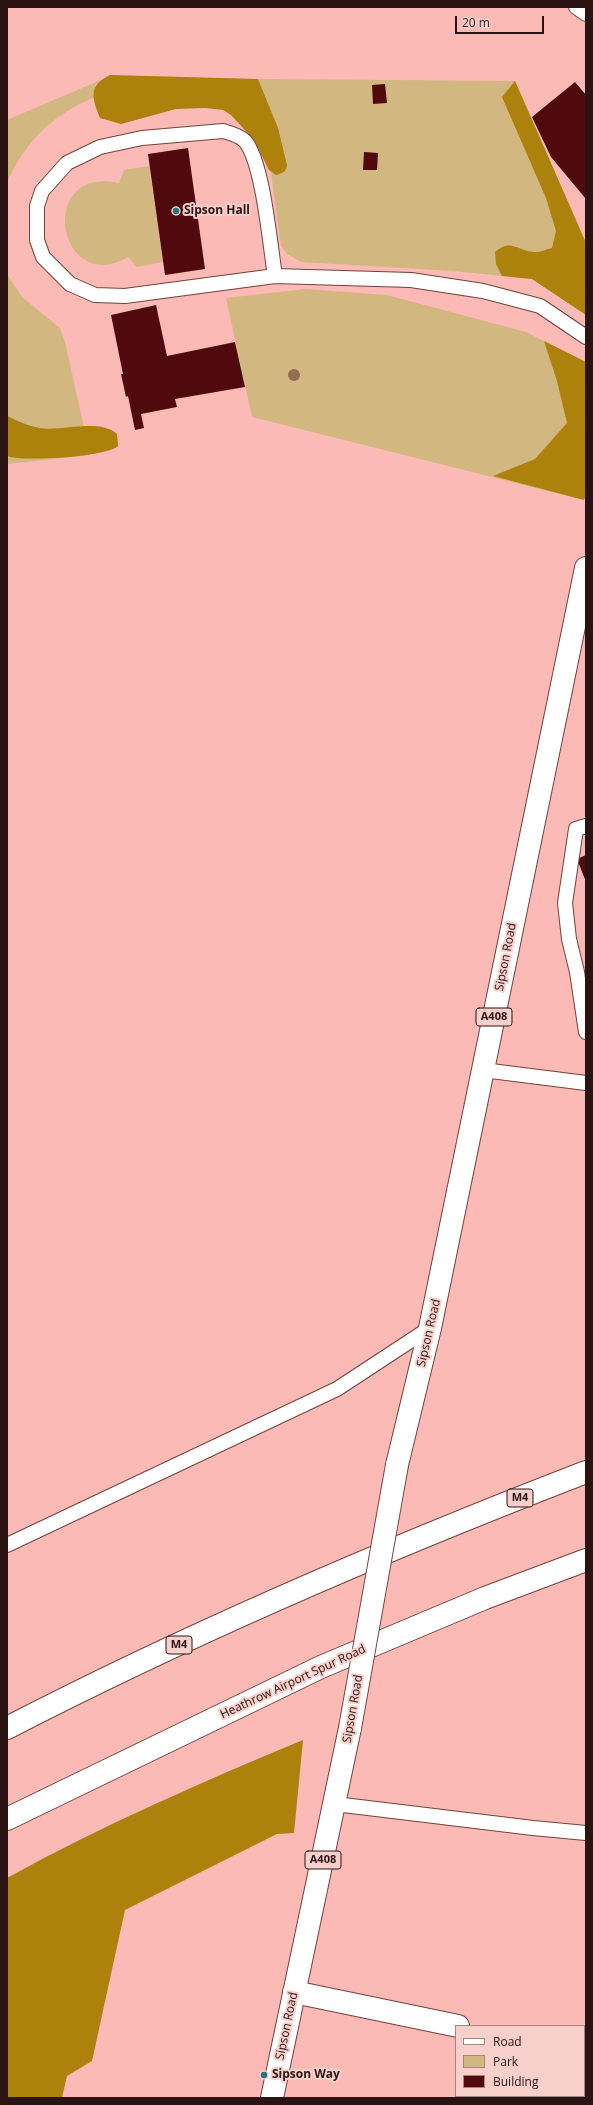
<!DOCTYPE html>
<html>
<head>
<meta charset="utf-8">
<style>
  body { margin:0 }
  #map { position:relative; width:593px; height:2105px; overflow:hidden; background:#fbbab5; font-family:"Open Sans",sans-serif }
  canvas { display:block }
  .frame { position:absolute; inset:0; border:8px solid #2a1312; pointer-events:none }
  .legend { position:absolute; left:455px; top:2025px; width:130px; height:72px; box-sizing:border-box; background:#f7cfcb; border:1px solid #a58481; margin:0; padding:5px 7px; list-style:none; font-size:12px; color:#2a1312 }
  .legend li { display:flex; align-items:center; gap:8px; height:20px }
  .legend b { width:20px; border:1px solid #a58481 }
  .scale { position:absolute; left:455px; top:16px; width:89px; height:18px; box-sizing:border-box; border:2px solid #2a1312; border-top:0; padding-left:5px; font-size:12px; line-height:14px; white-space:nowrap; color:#2a1312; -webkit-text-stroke:3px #f7cfcb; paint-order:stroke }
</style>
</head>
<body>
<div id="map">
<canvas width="593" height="2105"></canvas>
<div class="frame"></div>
<ul class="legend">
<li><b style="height:5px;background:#fff"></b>Road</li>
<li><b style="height:11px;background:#d2b780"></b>Park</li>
<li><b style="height:11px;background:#50090d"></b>Building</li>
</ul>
<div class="scale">20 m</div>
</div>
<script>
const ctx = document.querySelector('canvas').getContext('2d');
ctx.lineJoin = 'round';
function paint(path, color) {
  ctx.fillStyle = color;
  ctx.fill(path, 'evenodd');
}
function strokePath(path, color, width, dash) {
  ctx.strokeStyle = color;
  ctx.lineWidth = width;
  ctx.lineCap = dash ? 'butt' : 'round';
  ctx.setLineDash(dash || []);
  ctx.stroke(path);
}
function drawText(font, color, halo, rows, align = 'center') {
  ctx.font = font + ' "Open Sans",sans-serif';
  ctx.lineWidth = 4;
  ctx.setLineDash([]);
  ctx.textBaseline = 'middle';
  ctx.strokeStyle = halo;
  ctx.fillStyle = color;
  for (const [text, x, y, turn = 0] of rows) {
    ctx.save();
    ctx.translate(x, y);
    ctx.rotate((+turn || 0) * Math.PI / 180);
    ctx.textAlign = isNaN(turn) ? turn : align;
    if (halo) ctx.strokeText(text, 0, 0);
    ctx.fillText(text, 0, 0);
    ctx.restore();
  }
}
paint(new Path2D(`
  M103,79L95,85V97C52,115 27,140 7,182V120Z
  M258,79L515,81L586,243V315L532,279L453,271L301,262L287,254L281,246Z
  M149,166L163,262L137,267L128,257C58,298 35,165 119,183L124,170Z
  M7,274L22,297L60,328L65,342L90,455L7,464Z
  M306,289L387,295L526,332L586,362V495L584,500L252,417L226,298Z`), '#d2b780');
paint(new Path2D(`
  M110,75L258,79L278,128L287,165C286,172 283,173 276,175L269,170L254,140L231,115L223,110L205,108L176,109L121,124L100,118C92,98 88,85 110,75Z
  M515,81L586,243V315L532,279L502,276L496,264L495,252C511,238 517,251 534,252C539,253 547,249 552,248L556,231L546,198L502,97Z
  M544,341L586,362V495L584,500L493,476L535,459L567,423L557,381Z
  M7,416C18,421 28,426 40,428C61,432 99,418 117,434L118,446C107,457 22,462 7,456Z
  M303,1740L294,1833L277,1834L125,1910L92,2061L67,2076L62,2098H7V1878C103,1825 202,1782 303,1740Z`), '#ac810c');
paint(new Path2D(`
  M575,82L586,95V199L551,157L532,117Z
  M385,84L387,103L373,104L372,85Z
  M188,148L205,269L165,275L148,154Z
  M364,152L378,153L377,170H363Z
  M156,305L167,356L235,342L245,387L175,399L177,407L141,414L144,428L135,430L128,396L126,397L121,374H123L111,315Z
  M586,855V882L577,859Z`), '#50090d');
const service = new Path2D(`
  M576,7L586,14
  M275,276C270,245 263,162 245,141C239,135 230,133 223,131L142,138L100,147L67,163L42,191L37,206V240L43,257L70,284L95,295L125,296L275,276L411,280L483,291L540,306L586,337
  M586,826L576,829L565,903L569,939L577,972L586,1032
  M483,1070L586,1083
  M7,1545L337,1389L430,1328
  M335,1804L533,1828L586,1833`);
const minor = new Path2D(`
  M294,1992L458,2026
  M584,2051H586`);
const primary = new Path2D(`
  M397,1465L430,1328L586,568
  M272,2098L350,1728`);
const motorway = new Path2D(`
  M7,1728C195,1631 389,1548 586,1472
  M7,1819L321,1667L485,1598L586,1560`);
strokePath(service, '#76403d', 16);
strokePath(minor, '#76403d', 24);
strokePath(primary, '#76403d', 24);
strokePath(motorway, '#76403d', 24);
strokePath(service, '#fff', 14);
strokePath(minor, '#fff', 22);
strokePath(primary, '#fff', 22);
strokePath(motorway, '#fff', 22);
const primaryBridge = new Path2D(`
  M350,1728L397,1465`);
strokePath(primaryBridge, '#76403d', 24, []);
strokePath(primaryBridge, '#fff', 22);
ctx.fillStyle = '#946c52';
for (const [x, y] of [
  [294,375]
]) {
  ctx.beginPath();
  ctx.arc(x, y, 6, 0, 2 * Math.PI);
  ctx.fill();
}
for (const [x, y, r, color] of [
  [176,211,4,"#2a747b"],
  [264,2075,4,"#2a747b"]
]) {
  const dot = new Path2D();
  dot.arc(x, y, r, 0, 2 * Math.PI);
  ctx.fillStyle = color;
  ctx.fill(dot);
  strokePath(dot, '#f7cfcb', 1.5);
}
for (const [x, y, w] of [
  [494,1017,36],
  [520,1498,26],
  [179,1645,26],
  [323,1860,36]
]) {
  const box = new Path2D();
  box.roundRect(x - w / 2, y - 9, w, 18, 3);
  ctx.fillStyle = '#f7cfcb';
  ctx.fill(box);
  strokePath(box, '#2a1312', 1);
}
drawText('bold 11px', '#2a1312', null, [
  ["A408",494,1017],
  ["M4",520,1498],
  ["M4",179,1645],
  ["A408",323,1860]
]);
drawText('bold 12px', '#2a1312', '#f7cfcb', [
  ["Sipson Hall",184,211],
  ["Sipson Way",272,2075]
], 'left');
drawText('12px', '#2a1312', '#f7cfcb', [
  ["Sipson Road",506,957,-79],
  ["Sipson Road",429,1333,-77],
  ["Heathrow Airport Spur Road",293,1682,-25],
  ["Sipson Road",353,1709,-80],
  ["Sipson Road",287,2026,-78]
]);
</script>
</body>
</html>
